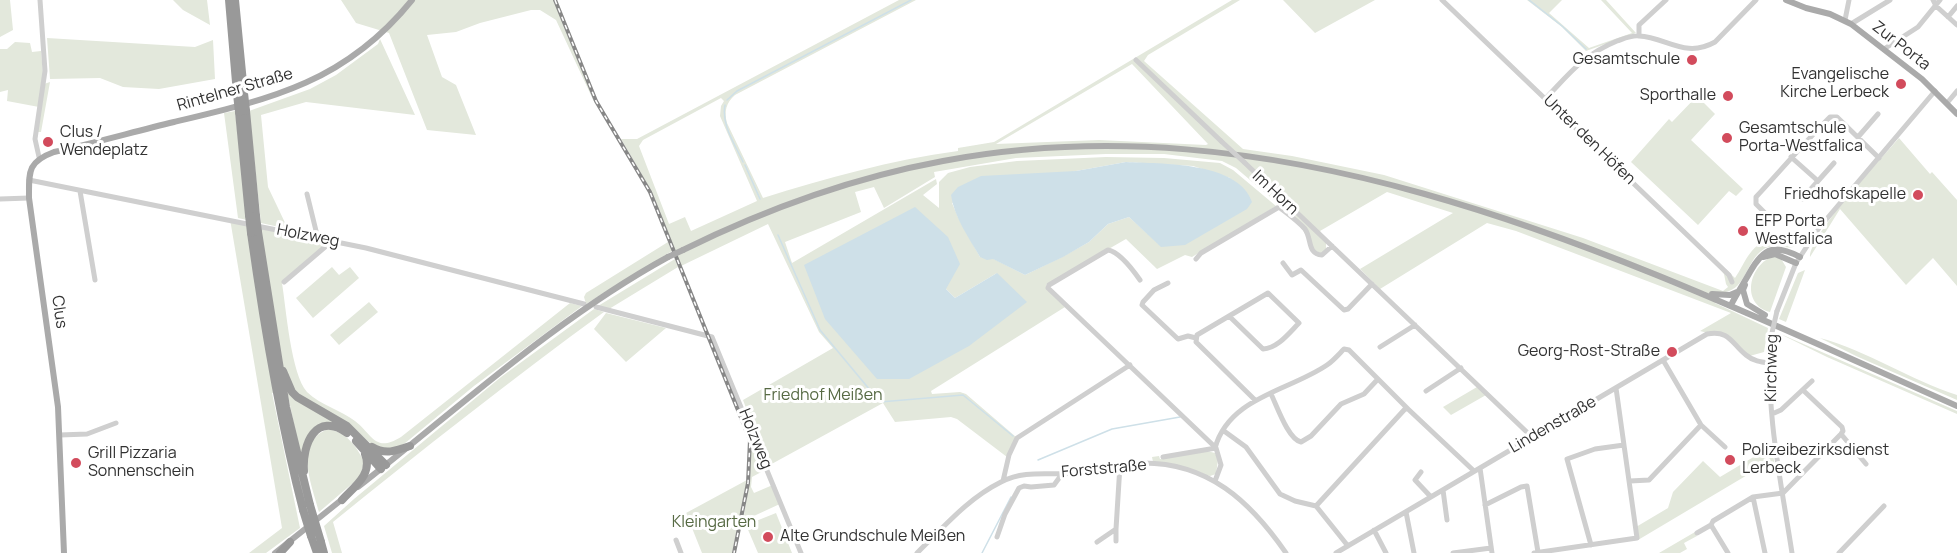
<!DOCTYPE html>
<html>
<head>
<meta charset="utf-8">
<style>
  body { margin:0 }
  canvas { display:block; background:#fff }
</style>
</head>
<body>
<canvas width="1957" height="553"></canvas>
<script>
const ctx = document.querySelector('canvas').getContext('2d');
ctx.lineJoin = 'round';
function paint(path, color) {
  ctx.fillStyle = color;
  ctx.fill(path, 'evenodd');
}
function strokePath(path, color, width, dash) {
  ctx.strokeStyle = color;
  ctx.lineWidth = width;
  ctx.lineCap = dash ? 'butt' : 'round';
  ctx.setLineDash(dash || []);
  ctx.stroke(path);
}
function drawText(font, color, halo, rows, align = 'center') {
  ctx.font = font + ' Manrope,sans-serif';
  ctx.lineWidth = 6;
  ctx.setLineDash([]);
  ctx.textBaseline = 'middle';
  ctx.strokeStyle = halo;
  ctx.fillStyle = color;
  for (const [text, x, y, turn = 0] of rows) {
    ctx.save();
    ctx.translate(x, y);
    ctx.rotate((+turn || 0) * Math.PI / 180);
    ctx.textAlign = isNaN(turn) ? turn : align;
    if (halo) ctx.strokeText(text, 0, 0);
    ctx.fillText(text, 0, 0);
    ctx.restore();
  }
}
paint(new Path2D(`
  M0,0H10L13,30L0,37Z
  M173,0H207L210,25L183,10Z
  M341,0H555L596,106L556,20L540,10H531L480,23L456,32L427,35L442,77L456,85L476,135L427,130L389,33L356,23Z
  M899,0H916L735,95C726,103 724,111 727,123L763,198C827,178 891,160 958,151V148L994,142L1232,0H1240L1148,55L1144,61L1243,149L1292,156L1384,175L1583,238L1723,291L1728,287L1726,284L1724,274L1703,248L1735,278C1746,262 1752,239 1775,240C1784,240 1791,243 1799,240L1802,242L1808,236V238C1788,259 1778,236 1760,252C1745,265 1744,295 1718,292L1715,303L1768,328L1764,352L1746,357L1728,338L1700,331L1731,313L1516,231L1487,223L1380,289L1360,269L1453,213L1387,192L1320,231L1326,243V250L1321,253L1315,251L1297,220L1236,168L1222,161L1164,154H1106L1016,158L934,172L935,177L884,208L874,187L855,192L861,212L785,242L792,263L936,179L937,184L923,195L939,208V182L948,173L970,167L1017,161L1106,157L1164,158L1220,163L1233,170L1276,206L1192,257L1185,255L1157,269L1126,239L1046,285L1065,307L931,391L932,394L960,392L966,394L1016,437L1007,457L957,419L951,417L895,422L883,403L768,466L743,400L833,348L819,332L768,224L681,266L650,189L621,139H637ZM1132,64L1208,144L1206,145L1099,140L996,144ZM721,98L724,101L721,106L720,116L757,201L691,231L685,217L669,224L639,146L643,140ZM1126,162L1193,166L1230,178L1161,246L1129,217L1108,224L1089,242L1062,257L1025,275L992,258L980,257L958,217L952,203L1076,171ZM997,273L877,379L946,289L955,298Z
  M1283,0H1375L1315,33Z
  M1527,0H1562L1549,13L1589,48L1632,33L1601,0H1606L1636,33L1586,51L1562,27Z
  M47,38L195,47L213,40L215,79L159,89L123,87L100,78L50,79Z
  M380,39L415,115L306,102L261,115L268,187L288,229L261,223L249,111L310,89L336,75L378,44Z
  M15,42L30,43L32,52L41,51L44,84L50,82L41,132H36L39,107L7,101L8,90L0,92V49H7Z
  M1697,96L1715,114L1691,140L1743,189L1736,196L1729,191L1698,225L1631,162L1669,119L1672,122Z
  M235,111L247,220L238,218L224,113Z
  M1899,138L1930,174L1932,172L1957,200V286L1933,258L1906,285L1840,209L1810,257C1810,234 1881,159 1899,138Z
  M230,219L332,241L282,283C286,308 291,374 307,392C320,405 341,410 355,421C373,435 375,453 401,437L570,303L582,306L474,386L404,444C373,460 367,434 343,421L308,436L304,442L301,458L287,391L272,393L300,528L266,553H249L282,528Z
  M668,242L672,251L586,304L584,297L586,293Z
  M1774,256L1780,257L1786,267L1770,312C1740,304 1749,264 1774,256Z
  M675,259L678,267L609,309L598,306Z
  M332,267L339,275L350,267L359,278L313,318L296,298Z
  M1805,270L1786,322L1779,319L1798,273Z
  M369,302L378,312L339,345L330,335Z
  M594,309L604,312C512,379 422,450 333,522L342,553H332L324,526L354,499L501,377Z
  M606,313L666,328L626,362L594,329Z
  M1776,332L1957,411V414L1827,357Z
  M1820,338C1868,351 1910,380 1957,395V400L1856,356Z
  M1477,387L1486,395L1451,415L1443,407Z
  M328,429C347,433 356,445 364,462L360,477L319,512C312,484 293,443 328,429Z
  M752,439L765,470L752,477L751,487L754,493L775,484L782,503L743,521L749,484L751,440Z
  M1772,446L1775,468L1754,471L1638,540L1636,527L1668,508L1673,492L1703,461L1720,477Z
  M1207,451L1215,453L1218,460L1216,474L1210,476L1153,462L1152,457L1159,456L1160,459Z
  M747,480L732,553H702L686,513Z
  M776,513L792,553H758L746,525Z
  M1695,532L1697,536L1684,543L1687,549L1680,553H1659Z`), '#e3e8dc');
paint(new Path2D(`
  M1126,162C1160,164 1238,161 1252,202L1247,209L1185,245L1161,247L1129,217L1108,224L1089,242L1063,257L1025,275L993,259L987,260L980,257C969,238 954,217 951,195L958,187L981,176L1076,171Z
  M915,207L948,237L960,264L946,289L955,298L997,273L1027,302L969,346L909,379H877L825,319L804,265Z`), '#cee0e8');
strokePath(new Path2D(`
  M1529,0L1562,26L1586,49
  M727,100L737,91L911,0
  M725,105C721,125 735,144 743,162
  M745,165L760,199
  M778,235L820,330L880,402L963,395L1013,436
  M1038,460L1112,429L1180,417
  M982,553L1011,497`), '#cee0e8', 1.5);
strokePath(new Path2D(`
  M1442,0L1729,275L1732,282
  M1933,0L1936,6L1957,25
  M1948,17L1957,6
  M1845,20L1849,0
  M1851,24L1890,0
  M1639,36V25L1666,0
  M1884,49L1918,27L1940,0
  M1136,60L1221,141
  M1546,98C1570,73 1583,55 1617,41C1623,39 1632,35 1639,36C1666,37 1685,59 1715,42L1756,0
  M1947,103L1957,91
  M1858,137L1878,114
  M39,157L35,139L45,71L40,0
  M1791,157L1818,181
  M1245,163L1532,437
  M29,180L366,248L584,304
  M80,191L95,280
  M307,194L318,239
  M0,199L29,198
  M1802,199L1834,163
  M1774,222L1756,204V197C1781,170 1804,143 1830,117H1837L1879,158
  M1196,259L1201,253L1279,207C1288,214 1298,221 1305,229C1312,239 1307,254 1322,255L1332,246
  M1283,263L1292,275L1301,270L1344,310L1348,309L1372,284
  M1140,280C1133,270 1120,252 1108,250L1049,285L1048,288L1215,447
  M284,282L332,241
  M1168,283L1154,290L1143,302L1142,305L1178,339L1188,336L1196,338
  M596,307L712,337L801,553
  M1777,311L1796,263L1819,228L1935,91
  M1229,316L1263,349C1278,348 1289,333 1299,323L1268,293L1197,335L1196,342L1255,400
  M1771,337C1765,410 1781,481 1792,553
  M1380,347L1415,325
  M1663,360L1701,425L1725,447
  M1426,391L1461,368
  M1271,394C1277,406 1288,439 1301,442L1311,436L1341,404L1364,394L1378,379
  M1772,414L1781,410L1812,381
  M1224,431L1246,447L1280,494L1295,501L1316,506L1348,546
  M1841,434L1866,464
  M60,435L87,434L116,423
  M1215,448C1229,397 1289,391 1327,365C1333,361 1339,354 1344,349L1349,350L1408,409
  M1163,457L1216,448
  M1480,468L1492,553
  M1421,472L1415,480L1431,497
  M1003,481L1009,455L1017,438L1130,365
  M1215,481L1221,465L1216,448
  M1630,481L1649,480L1701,425
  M1443,490L1447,520
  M1753,497L1765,553
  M1485,505L1521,487L1527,486L1538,552
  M1316,506L1405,409H1408L1474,471
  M1406,512L1414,553
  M1711,525L1713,521L1753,497L1783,493L1841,434L1843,431L1842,427L1805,392
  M1374,530L1386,553
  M1697,533L1711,525L1728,553
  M997,537L1005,514L1019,488L1024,486L1031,487L1054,485L1062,474
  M676,540L681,553
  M1116,541V529
  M1097,542L1116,529L1120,465
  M1591,545L1567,459L1595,449L1624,445
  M917,553C944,527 967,499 1001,482C1027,469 1050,476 1077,473C1099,471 1119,463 1141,463C1208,462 1250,501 1286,553
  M1336,553L1707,334C1730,330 1731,343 1746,355C1753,361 1761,362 1769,363
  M1453,553L1491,548
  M1534,553L1637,538L1616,388
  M1839,553L1884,506`), '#cfcfcf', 5);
strokePath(new Path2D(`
  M1786,0L1806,8L1830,14L1851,24L1922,79L1957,114
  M683,250C766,209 851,178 943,161C1300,94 1640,266 1957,406
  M1763,257L1775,254L1796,263
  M1745,285L1743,290L1747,304L1765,315
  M1712,294L1730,295L1737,292
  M1731,305C1737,293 1744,283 1750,272C1764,247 1775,244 1800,257
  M358,487C459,408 555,319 668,257
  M64,553L58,407L29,198C29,172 27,162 54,152C94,143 133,132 174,122C271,99 346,82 412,0
  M275,553L345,497`), '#aaa', 6);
strokePath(new Path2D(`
  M229,0L237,94
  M235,0L244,93
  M246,111L256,216
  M239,112L249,215
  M258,232L286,407L310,505
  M251,233C264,326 279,418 303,510
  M283,371L292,392L297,397L347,426L386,465
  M356,441L381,469
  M372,447C385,455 396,451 410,446
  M304,471C302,444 316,411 347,433
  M342,500C355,486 373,474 365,454
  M311,536L317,553
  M321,542L324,553
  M280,553L290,542`), '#999', 8);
const rail = new Path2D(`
  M555,0L596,101L650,192L750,440L748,483L734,553`);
strokePath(rail, '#878787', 4);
strokePath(rail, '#fff', 1.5, [4.5]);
strokePath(new Path2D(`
  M1221,141L1245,163
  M1771,337L1777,311`), '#cfcfcf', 5);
strokePath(new Path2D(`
  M668,257L683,250`), '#aaa', 6);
strokePath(new Path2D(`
  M244,93L246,111
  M237,94L239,112
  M249,215L251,233
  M256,216L258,232
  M310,505L321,542
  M303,510L311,536`), '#999', 8);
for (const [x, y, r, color] of [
  [1692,60,6,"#d24b5c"],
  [1901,84,6,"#d24b5c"],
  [1728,96,6,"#d24b5c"],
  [1727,138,6,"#d24b5c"],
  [48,142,6,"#d24b5c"],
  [1918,195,6,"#d24b5c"],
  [1743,231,6,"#d24b5c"],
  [1672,352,6,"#d24b5c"],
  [1730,460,6,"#d24b5c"],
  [76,463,6,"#d24b5c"],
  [768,537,6,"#d24b5c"]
]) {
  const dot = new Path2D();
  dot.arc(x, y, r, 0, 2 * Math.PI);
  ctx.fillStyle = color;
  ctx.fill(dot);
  strokePath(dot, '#fff', 2);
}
drawText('16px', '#323232', '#fff', [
  ["Zur Porta",1901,46,38],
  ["Rintelner Straße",235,90,-16],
  ["Unter den Höfen",1589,140,44],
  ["Im Horn",1275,193,43],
  ["Holzweg",308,236,11],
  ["Clus",59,312,82],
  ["Kirchweg",1772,368,-89],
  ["Lindenstraße",1553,425,-30],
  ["Holzweg",755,439,68],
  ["Forststraße",1104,469,-5]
]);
drawText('16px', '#323232', '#fff', [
  ["Gesamtschule",1680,60,"right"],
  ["Evangelische",1889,75,"right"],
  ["Kirche Lerbeck",1889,93,"right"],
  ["Sporthalle",1716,96,"right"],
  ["Gesamtschule",1739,129],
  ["Porta-Westfalica",1739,147],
  ["Clus /",60,133],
  ["Wendeplatz",60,151],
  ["Friedhofskapelle",1906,195,"right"],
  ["EFP Porta",1755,222],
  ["Westfalica",1755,240],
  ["Georg-Rost-Straße",1660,352,"right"],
  ["Polizeibezirksdienst",1742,451],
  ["Lerbeck",1742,469],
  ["Grill Pizzaria",88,454],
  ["Sonnenschein",88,472],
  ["Alte Grundschule Meißen",780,537]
], 'left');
drawText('16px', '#576a44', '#fff', [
  ["Friedhof Meißen",823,396],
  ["Kleingarten",714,523]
]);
</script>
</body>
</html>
